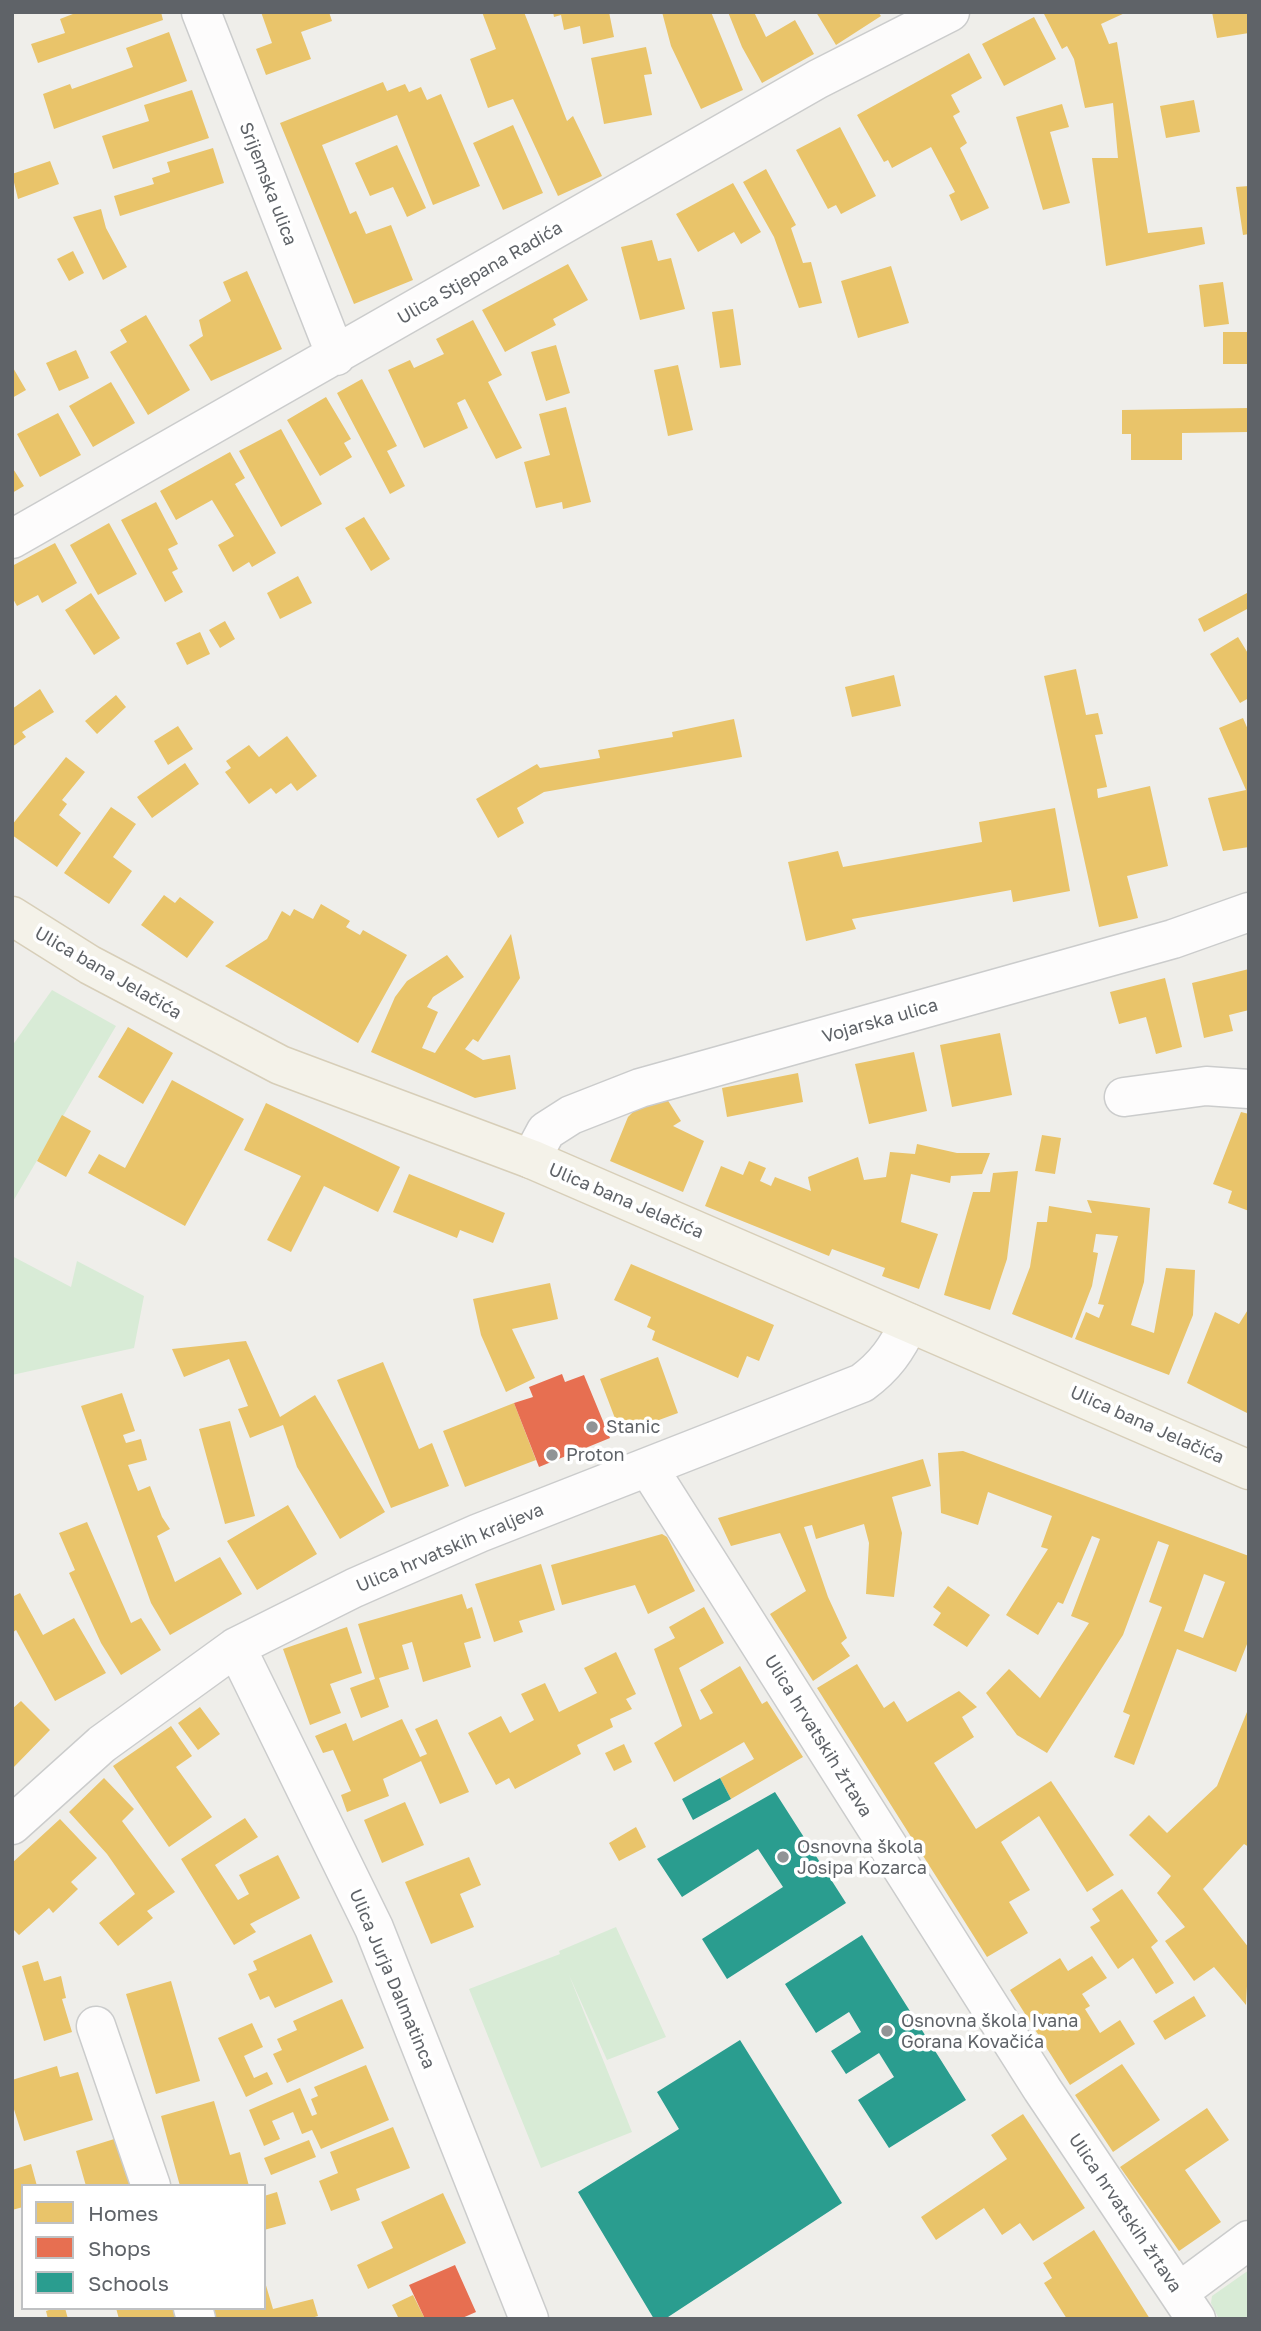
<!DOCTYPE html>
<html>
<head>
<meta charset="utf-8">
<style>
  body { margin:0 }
  #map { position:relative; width:1261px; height:2331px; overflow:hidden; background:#efeeea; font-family:"Golos Text",sans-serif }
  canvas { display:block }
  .frame { position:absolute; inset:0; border:14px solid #5f6368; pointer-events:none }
  .legend { position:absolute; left:21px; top:2184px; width:245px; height:126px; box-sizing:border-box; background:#fff; border:2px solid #bfc1c3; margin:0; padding:9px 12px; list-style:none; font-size:21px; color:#5f6368 }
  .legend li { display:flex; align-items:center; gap:14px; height:35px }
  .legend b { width:35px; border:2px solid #bfc1c3 }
</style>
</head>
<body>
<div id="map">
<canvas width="1261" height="2331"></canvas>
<div class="frame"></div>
<ul class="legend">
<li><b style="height:19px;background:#e9c46a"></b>Homes</li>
<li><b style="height:19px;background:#e76f51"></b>Shops</li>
<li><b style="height:19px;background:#2a9d8f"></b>Schools</li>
</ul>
</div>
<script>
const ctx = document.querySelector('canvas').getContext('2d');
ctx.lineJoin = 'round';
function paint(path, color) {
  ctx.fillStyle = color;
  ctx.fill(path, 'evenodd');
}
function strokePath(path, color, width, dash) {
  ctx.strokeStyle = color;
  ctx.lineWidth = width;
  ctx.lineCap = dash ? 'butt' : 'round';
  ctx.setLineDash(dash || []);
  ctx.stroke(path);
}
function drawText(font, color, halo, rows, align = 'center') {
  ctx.font = font + ' "Golos Text",sans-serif';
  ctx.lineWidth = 7;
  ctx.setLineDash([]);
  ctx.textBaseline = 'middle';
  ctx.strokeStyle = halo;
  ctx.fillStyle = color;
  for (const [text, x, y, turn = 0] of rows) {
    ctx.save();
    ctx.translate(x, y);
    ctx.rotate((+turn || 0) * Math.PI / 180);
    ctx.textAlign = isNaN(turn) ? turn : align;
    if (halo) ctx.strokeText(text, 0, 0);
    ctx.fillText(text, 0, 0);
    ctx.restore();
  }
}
paint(new Path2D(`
  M52,990L116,1026L12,1203V1046Z
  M12,1256L71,1287L77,1261L144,1296L134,1348L12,1375Z
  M616,1927L666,2037L607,2060L569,1975L632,2132L541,2168L469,1989L560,1954L559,1951Z
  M1249,2270V2319H1219L1211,2303L1212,2296Z`), '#d8ebd6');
paint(new Path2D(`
  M78,12H161L163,20L38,63L31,44L65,33L60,19Z
  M261,12H329L332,21L301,32L311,59L266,75L256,49L272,43Z
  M482,12H524L567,121L573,116L602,176L558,196L513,99L488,108L470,59L496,49Z
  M553,12H609L614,37L583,44L580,26L564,30L561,15L554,17Z
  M662,12H711L743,90L701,109L671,46Z
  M728,12H754L766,37L795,20L814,54L762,83L742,47Z
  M816,12H878L881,16L836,45Z
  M1043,12H1127L1101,24L1109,44L1117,42L1148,233L1202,227L1205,244L1106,266L1092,158H1118L1113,103L1085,108L1074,59L1067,46L1062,49Z
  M1212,12H1249V33L1217,38Z
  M1034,17L1056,59L1004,86L982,44Z
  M169,32L187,81L54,129L43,94L70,84L72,89L133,67L126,48Z
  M646,47L652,74L644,75L652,115L604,124L591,58Z
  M969,53L982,78L951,95L960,112L953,116L967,143L960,148L989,208L961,221L949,195L955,192L931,147L892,168L888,160L884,162L857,115Z
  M383,82L387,91L405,84L409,92L421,87L427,100L441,94L480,186L433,205L397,115L322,145L350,214L356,211L366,234L391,225L413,280L354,304L280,123Z
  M192,90L209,138L113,169L102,136L149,121L144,105Z
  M1194,100L1200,132L1166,138L1160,106Z
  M1062,104L1069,127L1050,132L1070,203L1043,210L1016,117Z
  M513,125L543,193L503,210L473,143Z
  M840,127L876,196L841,214L836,205L828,209L796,150Z
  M397,145L426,208L407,217L393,187L370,196L355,163Z
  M213,148L224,183L120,216L114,196L154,184L152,178L170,172L167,162Z
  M50,161L59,184L18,199L12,174Z
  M766,169L796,225L791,228L803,263L811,262L822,303L799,308L774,237L743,182Z
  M733,183L761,232L741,244L734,232L698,252L676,214Z
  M1249,186V234L1243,235L1236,187Z
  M101,209L106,228L127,267L103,280L73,217Z
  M652,240L658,261L671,258L685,309L640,320L621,247Z
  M73,251L84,273L69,281L57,259Z
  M568,264L588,300L553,319L556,325L505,352L482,310Z
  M891,266L909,323L858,338L841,281Z
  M247,271L282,349L211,381L189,345L203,336L199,320L231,301L223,282Z
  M1223,282L1229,324L1204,327L1199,285Z
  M733,309L741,365L720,368L712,312Z
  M146,315L190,390L148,415L110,352L127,342L120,330Z
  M473,320L502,375L488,382L522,448L496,459L465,399L457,403L468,428L424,448L388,370L410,360L414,368L444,354L436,339Z
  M1223,332H1249V364H1223Z
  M556,345L570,393L546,401L531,352Z
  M76,350L89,378L59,391L46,363Z
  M678,365L693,430L668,436L654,370Z
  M12,366L26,390L12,398Z
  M362,379L397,446L387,451L405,486L390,494L337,393Z
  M111,382L135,423L93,447L69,406Z
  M326,397L351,439L344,443L352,457L320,476L287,420Z
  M566,407L591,502L563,509L562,502L536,508L524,462L550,455L539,414Z
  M1249,408V432L1182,433V460H1131V434H1122V410Z
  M58,413L81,455L40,477L17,434Z
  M281,429L322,504L281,527L239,451Z
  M230,452L245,478L235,484L276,553L252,567L249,562L233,572L218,545L234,536L212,500L176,520L160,491Z
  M12,467L24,486L12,493Z
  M156,502L178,544L168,549L178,569L172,572L183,592L165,602L121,520Z
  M364,517L390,559L371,571L345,528Z
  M109,523L137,574L98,595L70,545Z
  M55,543L77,583L42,603L38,595L17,606L12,597V566Z
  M298,576L312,603L280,619L267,593Z
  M91,593L120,638L94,655L65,610Z
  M1247,593L1249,608L1204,632L1198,619Z
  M225,621L235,639L220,648L209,630Z
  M200,632L210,654L187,665L176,643Z
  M1238,637L1249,655V698L1240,703L1210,654Z
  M1076,669L1086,715L1098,713L1103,734L1095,735L1107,787L1097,789L1098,798L1150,786L1168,866L1127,876L1138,918L1099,927L1044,676Z
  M894,675L901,706L852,717L845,687Z
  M40,689L54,712L22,732L26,737L12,747V709Z
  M116,695L126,707L97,734L85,721Z
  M1243,718L1249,732V847L1223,851L1208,798L1246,790L1219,728Z
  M734,719L742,757L544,792L517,808L524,823L498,838L476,799L537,764L540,768L600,758L598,750L673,737L672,732Z
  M178,726L193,749L168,765L154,741Z
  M287,736L317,776L297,791L291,783L276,794L271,788L249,804L225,772L231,768L226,761L249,745L259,757Z
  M66,757L85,772L62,800L67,804L59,815L81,833L57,867L12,835V825Z
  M185,763L199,784L152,818L137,797Z
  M111,807L136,824L113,857L132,871L109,904L64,873Z
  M1055,808L1070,891L1013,902L1011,890L852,919L856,929L806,941L788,862L838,851L843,867L982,842L979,822Z
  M164,895L175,903L180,897L214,922L187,958L141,925Z
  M321,904L350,921L346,927L360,935L363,930L407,955L358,1043L225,966L267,939L282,911L290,916L294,909L313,919Z
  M511,934L520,978L478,1042L473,1039L465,1049L483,1060L510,1055L516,1089L475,1098L371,1052L395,997L407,981L447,955L464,977L433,997L427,1007L438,1012L422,1048L435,1053Z
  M1249,969V1010L1229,1015L1233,1031L1204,1038L1192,983Z
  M1165,978L1182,1047L1156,1054L1146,1017L1119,1024L1110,992Z
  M128,1027L173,1053L143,1104L98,1077Z
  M1000,1033L1012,1095L952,1107L940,1045Z
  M914,1052L927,1111L869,1124L855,1064Z
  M798,1073L803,1102L727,1117L722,1088Z
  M172,1080L244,1119L185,1226L88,1173L99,1154L125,1168Z
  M665,1096L681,1121L673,1126L704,1141L683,1192L610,1161L628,1117L636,1109Z
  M266,1103L400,1167L378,1212L324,1186L291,1252L267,1240L301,1176L244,1150Z
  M1241,1112L1249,1114V1211L1228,1203L1232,1191L1213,1184Z
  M62,1115L91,1131L66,1177L37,1161Z
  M1042,1135L1061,1138L1055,1174L1035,1171Z
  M917,1144L957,1153H990L982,1174L951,1176L950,1183L911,1174L901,1222L938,1234L919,1289L882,1276L885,1268L832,1249L829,1256L705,1206L721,1166L743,1175L749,1161L766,1168L760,1181L771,1186L775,1177L811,1191L808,1177L858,1157L864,1180L886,1177L890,1152L915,1154Z
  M1018,1171L1007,1259L990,1310L944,1295L973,1192H990L993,1173Z
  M409,1174L505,1213L493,1243L460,1230L457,1238L393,1212Z
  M1087,1200L1150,1208L1144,1282L1131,1325L1154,1333L1166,1268L1195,1270L1193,1315L1169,1375L1075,1339L1086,1312L1099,1318L1104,1305L1098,1304L1118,1236L1096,1234L1093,1252L1098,1253L1092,1286L1072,1338L1012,1314L1030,1267L1037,1222H1047L1049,1206L1092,1213Z
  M631,1264L774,1325L759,1361L747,1356L738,1378L652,1340L655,1331L647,1327L651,1317L614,1300Z
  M550,1283L558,1319L512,1329L535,1378L506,1392L481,1335L473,1299Z
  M1249,1308V1414L1187,1383L1215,1312L1239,1324Z
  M246,1341L280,1417L315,1395L385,1512L340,1539L297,1467L283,1425L250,1438L238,1409L248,1406L229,1359L184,1377L172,1349Z
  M658,1357L678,1413L621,1434L600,1379Z
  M383,1362L419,1449L432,1443L449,1486L391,1508L337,1380Z
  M122,1393L135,1431L123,1435L126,1443L141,1439L147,1460L128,1465L138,1491L150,1486L162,1517L170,1529L157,1536L175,1582L220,1557L242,1594L170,1635L151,1603L81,1406Z
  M514,1403L536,1460L465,1487L443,1431Z
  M230,1421L255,1516L225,1524L199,1429Z
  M963,1451L1249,1556V1639L1236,1672L1177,1649L1134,1765L1114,1757L1130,1715L1123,1712L1162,1607L1149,1602L1169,1545L1158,1541L1123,1635L1047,1753L1017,1735L986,1693L1009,1669L1040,1698L1089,1623L1071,1616L1100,1539L1092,1536L1063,1604L1058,1602L1038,1635L1006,1615L1048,1549L1041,1547L1052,1516L988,1492L978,1525L941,1513L938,1453ZM1204,1574L1225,1582L1203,1638L1184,1631Z
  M923,1459L931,1486L892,1497L902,1533L894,1597L866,1594L869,1543L864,1524L816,1539L812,1525L804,1527L828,1597L847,1638L841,1643L850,1656L813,1681L770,1614L806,1591L780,1533L731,1546L718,1518Z
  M288,1505L317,1554L257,1590L227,1541Z
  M87,1522L131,1623L141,1618L161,1650L121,1675L101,1643L69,1573L75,1570L59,1533Z
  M662,1534L667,1537L695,1591L648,1614L635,1585L562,1605L551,1565Z
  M541,1564L555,1610L519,1621L523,1632L494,1642L475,1584Z
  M948,1586L990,1615L967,1647L933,1625L941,1613L933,1607Z
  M20,1593L43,1635L74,1618L106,1673L55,1701L16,1630L12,1633V1597Z
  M462,1594L467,1609L472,1607L481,1638L464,1643L471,1667L423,1682L412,1642L402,1645L409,1669L379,1678L389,1707L361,1718L350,1688L375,1679L358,1624Z
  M704,1607L724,1643L679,1668L700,1720L713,1713L700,1690L740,1666L762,1704L767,1701L803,1757L731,1799L720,1778L754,1759L744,1742L674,1782L654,1743L682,1726L654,1649L675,1638L669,1627Z
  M347,1627L362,1673L330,1684L341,1713L310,1725L283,1649Z
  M616,1652L636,1694L626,1699L632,1709L610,1719L613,1727L577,1745L581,1754L515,1789L509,1778L496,1785L468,1733L501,1716L510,1733L534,1720L521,1694L545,1683L559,1712L597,1693L584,1668Z
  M857,1664L884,1708L894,1701L907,1722L959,1691L977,1707L962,1717L974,1737L934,1763L976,1829L1051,1781L1114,1875L1087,1892L1039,1816L1001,1842L1030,1890L1009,1902L1028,1933L987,1957L817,1688Z
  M21,1701L50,1730L12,1769V1709Z
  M200,1707L220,1734L198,1750L178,1723Z
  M1249,1707V1847L1244,1844L1203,1889L1249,1948L1246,2005L1214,1967L1194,1981L1165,1941L1185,1927L1157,1893L1171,1876L1129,1835L1149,1815L1167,1833L1217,1786Z
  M402,1719L420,1757L427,1754L415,1729L437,1719L469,1792L440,1804L421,1761L383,1779L389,1796L347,1812L341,1795L351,1791L333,1750L323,1753L315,1736L346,1723L353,1741Z
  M171,1726L192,1756L176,1767L212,1817L169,1847L113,1766Z
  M624,1744L632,1762L614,1771L605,1753Z
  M104,1778L134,1809L122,1821L175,1892L147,1911L153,1918L118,1946L99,1923L135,1894L107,1854L69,1812Z
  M405,1802L424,1845L382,1863L364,1820Z
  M245,1818L258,1837L215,1865L238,1900L249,1894L239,1875L278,1855L300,1898L250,1924L256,1932L234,1945L181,1859Z
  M60,1819L97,1858L71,1882L78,1889L53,1913L49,1908L19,1935L12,1928V1863Z
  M636,1827L646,1847L619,1861L609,1843Z
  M469,1857L481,1885L460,1894L474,1927L431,1944L405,1882Z
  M1122,1889L1158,1941L1151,1947L1174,1983L1156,1994L1133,1958L1118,1969L1090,1927L1100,1921L1092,1909Z
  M311,1934L333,1982L275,2008L269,1996L260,2000L248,1974L257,1970L253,1961Z
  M1092,1956L1107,1978L1082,1994L1090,2006L1085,2009L1100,2033L1120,2020L1135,2044L1070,2085L1010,1990L1060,1958L1068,1971Z
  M38,1961L44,1981L61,1976L66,1998L62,1999L72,2032L44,2041L22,1966Z
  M171,1981L200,2081L156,2094L126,1994Z
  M1194,1996L1206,2016L1165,2040L1153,2021Z
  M342,1999L364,2048L287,2083L273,2054L282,2050L277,2039L297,2030L293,2021Z
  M252,2023L263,2047L244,2056L254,2078L267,2072L273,2084L246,2097L218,2038Z
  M1122,2064L1160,2120L1113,2152L1075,2095Z
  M366,2065L389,2120L321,2149L312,2130L302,2134L293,2112L272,2121L280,2139L264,2146L249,2110L300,2088L312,2116L317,2114L311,2099L318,2096L314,2087Z
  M57,2066L60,2077L78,2072L93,2120L24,2141L12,2103V2080Z
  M214,2101L230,2155L240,2152L249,2186H180L161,2116Z
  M1207,2108L1229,2140L1185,2170L1221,2222L1179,2251L1120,2167Z
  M1023,2114L1085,2208L1033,2241L1020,2223L1002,2235L984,2208L936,2240L921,2217L1007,2159L991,2135Z
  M393,2127L410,2168L356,2189L360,2200L331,2211L319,2181L338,2173L330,2152Z
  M127,2135L142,2186H86L76,2151Z
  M309,2140L316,2157L271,2175L264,2158Z
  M31,2164L37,2186H23V2207L12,2210V2170Z
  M277,2192L286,2224L264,2230V2196Z
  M443,2193L466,2243L368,2289L357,2265L393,2248L381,2222Z
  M1094,2230L1150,2319H1067L1044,2283L1052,2278L1043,2263Z
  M265,2282L273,2309L313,2299L318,2316L308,2319H212L209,2308H264Z
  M413,2295L425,2319H399L392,2305Z
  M55,2308H65L68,2319H48L46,2311Z
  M116,2308H176L179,2319H119Z`), '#e9c46a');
paint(new Path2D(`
  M562,1374L565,1382L584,1375L610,1438L539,1467L514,1403L533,1397L529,1387Z
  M455,2265L476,2312L460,2319H425L409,2285Z`), '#e76f51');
paint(new Path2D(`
  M720,1778L731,1799L693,1820L682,1799Z
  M775,1792L846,1903L727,1979L702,1939L783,1887L758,1849L682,1897L657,1859Z
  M862,1935L966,2100L889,2148L858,2100L894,2077L879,2053L846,2074L831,2051L861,2032L849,2012L816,2033L785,1984Z
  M740,2040L842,2203L665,2319H654L578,2192L679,2129L657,2092Z`), '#2a9d8f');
const minor = new Path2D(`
  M201,12L336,356
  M12,539L818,79L950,12
  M1124,1097L1206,1086L1249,1089
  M531,1159L546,1131L571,1115L640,1088L1173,939L1249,912
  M649,1469L1042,2089L1196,2319
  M236,1647L374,1928L529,2319
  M12,1825L102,1744L236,1647L354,1588L479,1533L862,1383C885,1366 897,1349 909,1323
  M96,2026L151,2186
  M1179,2292L1249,2240
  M193,2308L196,2319`);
const major = new Path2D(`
  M12,916L90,965L280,1065L531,1159L1249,1470`);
strokePath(minor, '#cbcccc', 41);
strokePath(major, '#d7ceb8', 41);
strokePath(minor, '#fdfcfc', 38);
strokePath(major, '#f4f2e9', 38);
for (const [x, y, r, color] of [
  [592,1427,7,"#919496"],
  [552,1455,7,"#919496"],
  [783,1857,7,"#919496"],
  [887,2031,7,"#919496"]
]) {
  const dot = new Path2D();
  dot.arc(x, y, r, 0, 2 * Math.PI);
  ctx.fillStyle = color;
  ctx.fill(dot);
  strokePath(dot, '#fff', 2.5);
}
drawText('18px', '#5f6368', '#fff', [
  ["Srijemska ulica",268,184,69],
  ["Ulica Stjepana Radića",480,273,-30],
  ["Ulica bana Jelačića",108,973,30],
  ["Vojarska ulica",880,1021,-16],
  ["Ulica bana Jelačića",626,1201,23],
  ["Ulica bana Jelačića",1147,1425,24],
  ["Ulica hrvatskih kraljeva",450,1548,-23],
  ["Ulica hrvatskih žrtava",818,1736,58],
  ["Ulica Jurja Dalmatinca",392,1979,67],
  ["Ulica hrvatskih žrtava",1125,2213,56]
]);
drawText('18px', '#5f6368', '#fff', [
  ["Stanic",606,1427],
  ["Proton",566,1455],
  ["Osnovna škola",797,1847],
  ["Josipa Kozarca",797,1868],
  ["Osnovna škola Ivana",901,2021],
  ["Gorana Kovačića",901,2042]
], 'left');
</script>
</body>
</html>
